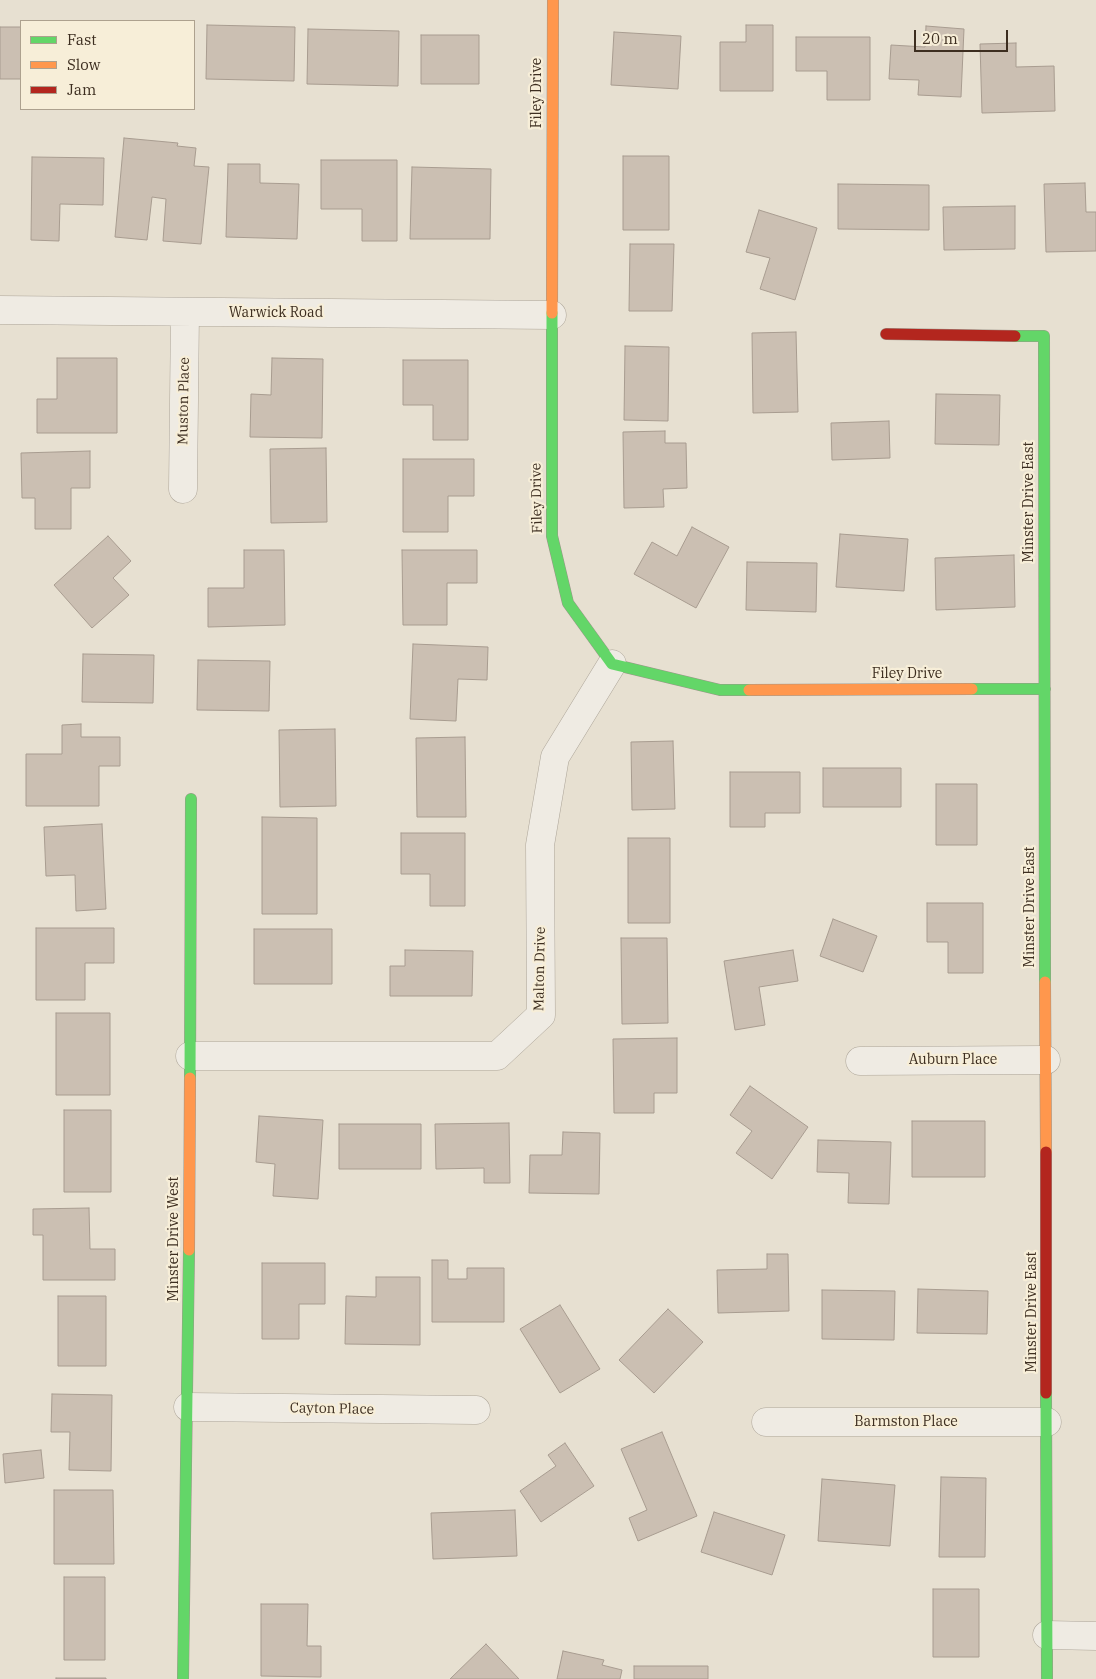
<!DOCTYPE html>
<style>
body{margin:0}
#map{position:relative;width:1096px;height:1679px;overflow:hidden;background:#e7e0d1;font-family:"IBM Plex Serif",serif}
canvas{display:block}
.legend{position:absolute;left:20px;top:20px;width:175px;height:90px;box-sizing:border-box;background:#f7eed8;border:1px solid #ada18e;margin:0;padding:6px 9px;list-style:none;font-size:15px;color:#3d2e20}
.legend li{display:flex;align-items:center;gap:10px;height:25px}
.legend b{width:25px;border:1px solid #ada18e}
.scale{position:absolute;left:914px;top:30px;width:94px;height:22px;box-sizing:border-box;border:2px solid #3d2e20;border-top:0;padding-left:6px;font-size:15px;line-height:18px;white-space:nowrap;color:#3d2e20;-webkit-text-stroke:4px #f7eed8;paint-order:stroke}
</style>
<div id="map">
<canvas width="1096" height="1679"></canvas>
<ul class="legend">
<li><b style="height:6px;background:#63d668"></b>Fast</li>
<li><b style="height:6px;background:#ff974d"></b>Slow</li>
<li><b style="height:6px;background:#b3261e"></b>Jam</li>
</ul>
<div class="scale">20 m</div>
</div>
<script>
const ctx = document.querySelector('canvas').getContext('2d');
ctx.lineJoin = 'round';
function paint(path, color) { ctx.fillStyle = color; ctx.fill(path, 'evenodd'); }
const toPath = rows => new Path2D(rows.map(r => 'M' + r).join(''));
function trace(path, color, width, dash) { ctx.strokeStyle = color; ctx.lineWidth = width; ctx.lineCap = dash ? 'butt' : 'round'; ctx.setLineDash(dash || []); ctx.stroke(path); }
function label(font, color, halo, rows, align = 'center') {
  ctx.font = font + ' "IBM Plex Serif",serif'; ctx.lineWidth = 4.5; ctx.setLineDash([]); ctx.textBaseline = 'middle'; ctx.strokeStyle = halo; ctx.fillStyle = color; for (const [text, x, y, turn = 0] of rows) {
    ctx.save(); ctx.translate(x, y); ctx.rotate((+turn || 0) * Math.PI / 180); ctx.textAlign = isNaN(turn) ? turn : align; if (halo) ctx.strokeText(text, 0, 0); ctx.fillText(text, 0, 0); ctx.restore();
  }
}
const building = toPath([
 [207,25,295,27,294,81,206,79,207,25],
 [746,25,773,25,773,91,720,91,720,42,746,42,746,25],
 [926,26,964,29,961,97,918,95,919,80,889,79,891,45,925,47,926,26],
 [0,27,21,27,21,79,0,79,0,27],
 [308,29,399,31,398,86,307,84,308,29],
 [614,32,681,36,678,89,611,85,614,32],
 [421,35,479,35,479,84,421,84,421,35],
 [796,37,870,37,870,100,827,100,827,71,796,71,796,37],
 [1016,43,1016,67,1054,66,1055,111,982,113,980,44,1016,43],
 [124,138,178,143,177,146,196,148,194,166,209,167,201,244,163,241,166,199,152,197,147,240,115,237,124,138],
 [623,156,669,156,669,230,623,230,623,156],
 [32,157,104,158,103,205,60,204,59,241,31,240,32,157],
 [321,160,397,160,397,241,362,241,362,209,321,209,321,160],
 [228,164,260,164,260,183,299,184,297,239,226,237,228,164],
 [412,167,491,169,490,239,410,239,412,167],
 [1085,183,1086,212,1096,212,1096,251,1046,252,1044,184,1085,183],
 [838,184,929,185,929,230,838,229,838,184],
 [1015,206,1015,249,944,250,943,207,1015,206],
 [759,210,817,228,795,300,760,289,770,258,746,252,759,210],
 [630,244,674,244,672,311,629,311,630,244],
 [796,332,798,412,753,413,752,333,796,332],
 [625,346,669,347,668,421,624,420,625,346],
 [57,358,117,358,117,433,37,433,37,399,57,399,57,358],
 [272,358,323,359,322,438,250,437,251,394,271,395,272,358],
 [403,360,468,360,468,440,433,440,433,405,403,405,403,360],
 [936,394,1000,395,999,445,935,444,936,394],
 [889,421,890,458,832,460,831,423,889,421],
 [665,431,665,443,686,443,687,488,663,489,664,507,624,508,623,432,665,431],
 [326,448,327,522,271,523,270,449,326,448],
 [90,451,90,488,71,488,71,529,35,529,35,498,22,498,21,453,90,451],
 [403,459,474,459,474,496,448,496,448,532,403,532,403,459],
 [692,527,729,547,696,608,634,574,652,542,677,556,692,527],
 [840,534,908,539,904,591,836,587,840,534],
 [108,536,131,561,113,578,129,595,92,628,54,585,108,536],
 [244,550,284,550,285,625,208,627,208,588,244,588,244,550],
 [402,550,477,550,477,583,447,583,447,625,403,625,402,550],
 [1014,555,1015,607,936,610,935,558,1014,555],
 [747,562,817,563,816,612,746,610,747,562],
 [413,644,488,647,487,680,458,679,456,721,410,719,413,644],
 [83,654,154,655,153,703,82,702,83,654],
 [198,660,270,661,269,711,197,710,198,660],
 [81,724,81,737,120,737,120,766,99,766,99,806,26,806,26,754,62,754,62,725,81,724],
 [335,729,336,806,280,807,279,730,335,729],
 [465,737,466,817,417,817,416,738,465,737],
 [673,741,675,809,632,810,631,742,673,741],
 [823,768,901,768,901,807,823,807,823,768],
 [730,772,800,772,800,813,765,813,765,827,730,827,730,772],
 [936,784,977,784,977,845,936,845,936,784],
 [262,817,317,818,317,914,262,914,262,817],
 [102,824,106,909,76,911,75,875,46,876,44,827,102,824],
 [401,833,465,833,465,906,430,906,430,874,401,874,401,833],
 [628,838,670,838,670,923,628,923,628,838],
 [927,903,983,903,983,973,948,973,948,942,927,942,927,903],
 [833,919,877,936,863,972,820,956,833,919],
 [36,928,114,928,114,963,85,963,85,1000,36,1000,36,928],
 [254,929,332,929,332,984,254,984,254,929],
 [621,938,667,938,668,1023,622,1024,621,938],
 [405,950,473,951,472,996,390,996,390,966,405,966,405,950],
 [793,950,798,981,759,987,765,1025,735,1030,724,961,793,950],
 [56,1013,110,1013,110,1095,56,1095,56,1013],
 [677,1038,677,1093,654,1093,654,1113,614,1113,613,1039,677,1038],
 [750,1086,808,1127,772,1179,736,1153,752,1131,730,1115,750,1086],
 [64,1110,111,1110,111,1192,64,1192,64,1110],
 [259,1116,323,1120,318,1199,273,1196,275,1164,256,1162,259,1116],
 [912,1121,985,1121,985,1177,912,1177,912,1121],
 [509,1123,510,1183,484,1183,484,1168,436,1169,435,1124,509,1123],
 [339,1124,421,1124,421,1169,339,1169,339,1124],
 [563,1132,600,1133,599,1194,529,1193,530,1155,562,1155,563,1132],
 [818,1140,891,1142,889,1204,848,1203,849,1173,817,1172,818,1140],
 [89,1208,90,1249,115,1249,115,1280,43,1280,43,1235,33,1235,33,1209,89,1208],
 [767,1254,788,1254,789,1311,718,1313,717,1270,767,1269,767,1254],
 [432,1260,448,1260,448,1279,467,1279,467,1268,504,1268,504,1322,432,1322,432,1260],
 [262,1263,325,1263,325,1304,299,1304,299,1339,262,1339,262,1263],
 [376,1277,420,1277,420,1345,345,1344,346,1296,376,1297,376,1277],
 [918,1289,988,1291,987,1334,917,1333,918,1289],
 [822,1290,895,1291,894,1340,822,1339,822,1290],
 [58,1296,106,1296,106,1366,58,1366,58,1296],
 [560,1305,600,1369,560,1393,520,1329,560,1305],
 [668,1309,703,1342,654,1393,619,1360,668,1309],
 [52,1394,112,1395,111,1471,69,1470,70,1432,51,1432,52,1394],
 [662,1432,697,1516,638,1541,629,1518,647,1510,621,1449,662,1432],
 [565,1443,594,1486,541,1522,520,1491,556,1466,548,1455,565,1443],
 [41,1450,44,1478,5,1483,3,1454,41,1450],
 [941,1477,986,1478,985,1557,939,1557,941,1477],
 [822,1479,895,1485,890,1546,818,1541,822,1479],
 [54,1490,113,1490,114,1564,54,1564,54,1490],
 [515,1510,517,1556,433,1559,431,1513,515,1510],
 [714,1512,785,1535,772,1575,701,1552,714,1512],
 [64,1577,105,1577,105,1660,64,1660,64,1577],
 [933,1589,979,1589,979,1657,933,1657,933,1589],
 [261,1604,308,1604,307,1646,321,1646,321,1677,261,1676,261,1604],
 [486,1644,519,1679,450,1679,486,1644],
 [563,1651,604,1660,602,1665,622,1670,620,1679,557,1679,563,1651],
 [634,1666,708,1666,708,1679,634,1679,634,1666],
 [56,1678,106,1678,106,1679,56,1679,56,1678]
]);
paint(building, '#cbbfb2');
trace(building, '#a89c90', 1);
const street = toPath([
 [0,310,552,315],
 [183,489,185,312],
 [190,1056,497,1056,541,1015,540,845,555,757,612,664],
 [860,1061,1046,1060],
 [188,1407,476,1410],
 [766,1422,1047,1422],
 [1047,1635,1096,1636]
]);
const fast = toPath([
 [552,313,552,536,568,603,612,664,720,690,749,690],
 [1015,336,1044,336,1045,982],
 [972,689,1045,689],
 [190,1078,191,799],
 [1046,1393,1047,1679],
 [183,1679,189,1250]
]);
const slow = toPath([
 [552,313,553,0],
 [749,690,972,689],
 [1045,982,1046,1152],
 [189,1250,190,1078]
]);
const jam = toPath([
 [886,334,1015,336],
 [1046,1152,1046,1393]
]);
trace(street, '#ada599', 29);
trace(fast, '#9c958a', 12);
trace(slow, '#9c958a', 12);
trace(jam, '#9c958a', 12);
trace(street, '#efebe3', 28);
trace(fast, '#63d668', 11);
trace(slow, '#ff974d', 11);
trace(jam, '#b3261e', 11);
label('14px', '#3d2e20', '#f7eed8', [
 ["Filey Drive",537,93,-90],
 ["Warwick Road",276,313],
 ["Muston Place",184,401,-89],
 ["Filey Drive",537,498,-91],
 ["Minster Drive East",1029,502,-90],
 ["Filey Drive",907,674],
 ["Minster Drive East",1030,907,-90],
 ["Malton Drive",540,969,-89],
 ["Auburn Place",953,1060],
 ["Minster Drive West",174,1239,-90],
 ["Minster Drive East",1032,1312,-90],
 ["Cayton Place",332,1409,1],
 ["Barmston Place",906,1422]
]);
</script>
